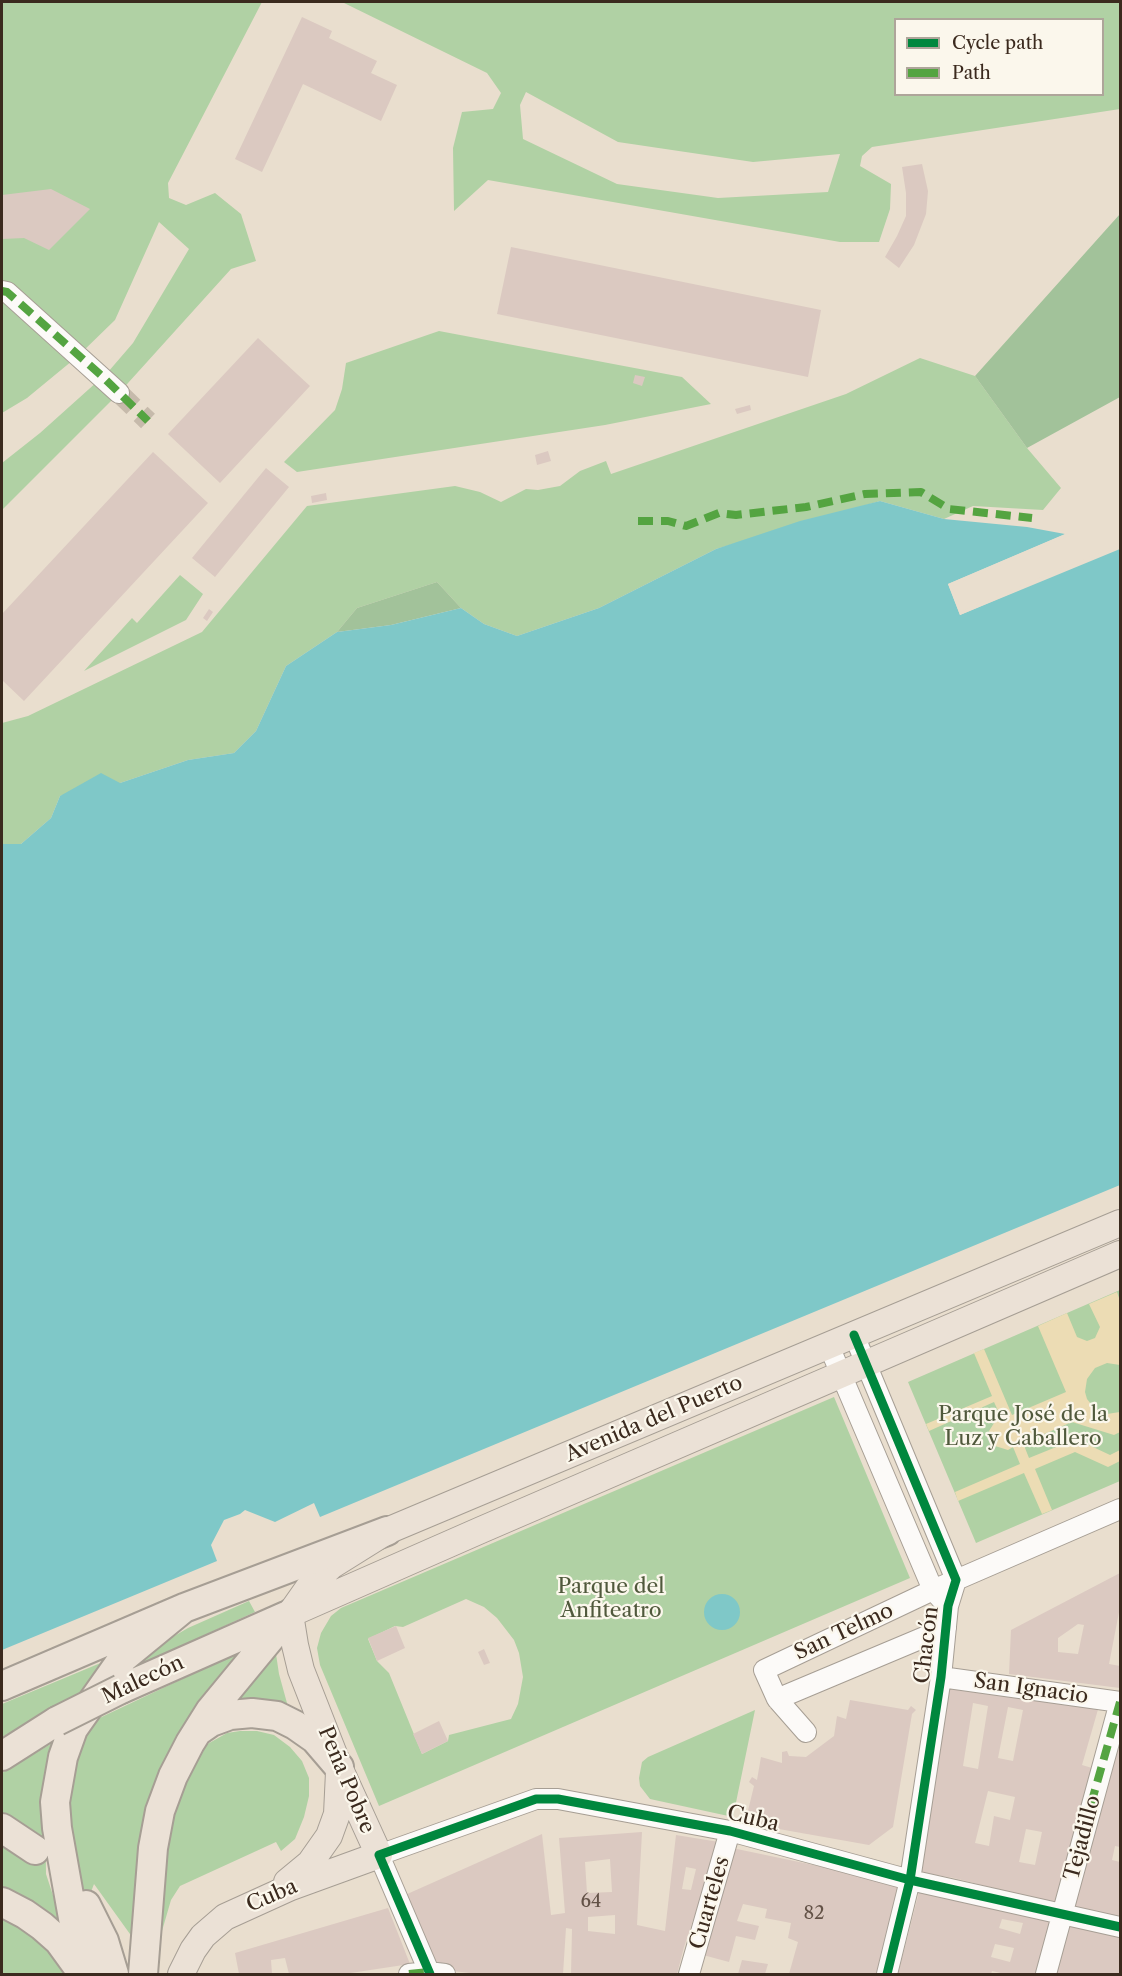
<!DOCTYPE html>
<meta charset="utf-8">
<style>
body{margin:0}
#map{position:relative;width:1122px;height:1976px;overflow:hidden;background:#e9dece;font-family:"Libre Caslon Text",serif}
canvas{display:block}
.frame{position:absolute;inset:0;border:3px solid #3b2a1e;pointer-events:none}
.legend{position:absolute;left:894px;top:18px;width:210px;height:78px;box-sizing:border-box;background:#fbf7ec;border:2px solid #aea59a;margin:0;padding:8px 10px;list-style:none;font-size:18px;color:#3b2a1e}
.legend li{display:flex;align-items:center;gap:12px;height:30px}
.legend b{width:30px;border:2px solid #aea59a}
</style>
<div id="map">
<canvas width="1122" height="1976"></canvas>
<div class="frame"></div>
<ul class="legend">
<li><b style="height:8px;background:#00873e"></b>Cycle path</li>
<li><b style="height:8px;background:#54a441"></b>Path</li>
</ul>
</div>
<script>
const ctx = document.querySelector('canvas').getContext('2d');
ctx.lineJoin = 'round';
function paint(path, color) { ctx.fillStyle = color; ctx.fill(path, 'evenodd'); }
const toPath = rows => new Path2D(rows.map(r => 'M' + r).join(''));
function trace(path, color, width, dash) { ctx.strokeStyle = color; ctx.lineWidth = width; ctx.lineCap = dash ? 'butt' : 'round'; ctx.setLineDash(dash || []); ctx.stroke(path); }
function label(font, color, halo, rows, align = 'center') {
  ctx.font = font + ' "Libre Caslon Text",serif'; ctx.lineWidth = 4.5; ctx.setLineDash([]); ctx.textBaseline = 'middle'; ctx.strokeStyle = halo; ctx.fillStyle = color; for (const [text, x, y, turn = 0] of rows) {
    ctx.save(); ctx.translate(x, y); ctx.rotate((+turn || 0) * Math.PI / 180); ctx.textAlign = isNaN(turn) ? turn : align; if (halo) ctx.strokeText(text, 0, 0); ctx.fillText(text, 0, 0); ctx.restore();
  }
}
paint(toPath([
 [2,2,262,2,168,183,169,198,186,205,215,193,241,214,256,261,231,269,119,393,2,510,2,463,40,433,108,372,133,343,189,249,159,222,115,320,78,356,27,398,2,413],
 [342,2,1120,2,1120,109,872,147,862,156,860,166,891,184,890,209,879,242,840,242,488,180,454,211,453,148,462,112,493,109,501,93,487,73],
 [896,20,1102,20,1102,94,896,94],
 [526,92,618,142,753,162,840,154,828,192,718,198,617,184,523,139,520,105],
 [439,331,682,377,711,404,605,425,297,472,284,462,335,410,342,389,346,363],
 [920,358,975,376,1027,448,1061,488,1043,510,973,506,944,519,880,501,716,549,599,608,517,636,484,624,461,608,437,582,357,608,337,632,286,666,256,731,234,753,188,760,120,783,60,796,51,818,21,844,2,844,2,723,28,716,202,632,307,506,455,486,480,492,501,502,526,489,538,490,560,486,580,471,606,461,611,474,846,394],
 [180,575,203,594,186,620,84,671,132,618,137,623],
 [1120,1290,1120,1481,976,1543,908,1382],
 [834,1397,910,1578,379,1806,320,1665,317,1648,321,1633,331,1616,341,1608],
 [466,1599,484,1607,497,1618,514,1640,519,1653,523,1677,518,1704,511,1719,449,1735,448,1741,422,1754,389,1673,377,1661,368,1639,395,1626,403,1627],
 [249,1601,255,1612,139,1665,164,1642,188,1628],
 [256,1644,187,1725,135,1941,94,1884,86,1905,70,1872,64,1791,91,1722],
 [276,1654,279,1674,290,1714,257,1699,238,1699,251,1676],
 [103,1662,89,1689,2,1737,2,1704],
 [755,1710,733,1817,650,1799,640,1786,639,1778,642,1762,648,1757],
 [240,1731,257,1731,274,1735,290,1747,302,1761,309,1778,309,1796,304,1817,295,1839,281,1851,276,1842,180,1886,171,1900,155,1955,162,1868,175,1797,204,1746,227,1733],
 [59,1739,45,1794,46,1874,64,1929,26,1899,2,1888,2,1841,35,1850,39,1834,20,1822,2,1813,2,1773],
 [2,1915,28,1930,50,1952,64,1974,2,1974]
]), '#b0d1a4');
paint(toPath([
 [1120,214,1120,397,1027,448,975,376],
 [437,582,461,608,391,625,337,632,357,608]
]), '#a2c29a');
paint(toPath([
 [1117,1292,1120,1301,1120,1365,1107,1363,1095,1368,1087,1379,1085,1392,1087,1399,1095,1409,1107,1414,1120,1412,1120,1432,1114,1435,1072,1422,1023,1443,1029,1458,1076,1439,1110,1455,1120,1450,1120,1461,1108,1467,1075,1452,1035,1469,1052,1510,1042,1514,1024,1473,958,1501,955,1492,1020,1464,1013,1447,1008,1450,995,1446,989,1431,996,1420,1001,1417,994,1402,929,1431,926,1424,992,1396,974,1353,984,1349,1012,1415,1066,1392,1038,1326,1067,1313,1077,1337,1087,1341,1095,1338,1100,1327,1089,1304]
]), '#ecdcb4');
paint(toPath([
 [880,501,944,519,1027,527,1065,534,948,584,960,615,1120,547,1120,1185,320,1517,314,1503,275,1522,245,1510,240,1514,224,1520,211,1545,217,1561,2,1650,2,844,21,844,51,818,60,796,101,773,120,783,188,760,234,753,256,731,286,666,337,632,391,625,461,608,484,624,517,636,599,608,716,549,800,521],
 '704 1612a18 18 0 1 1 36 0a18 18 0 1 1-36 0Z'
]), '#7fc8c8');
paint(toPath([
 [1068,533,1066,537,952,586,961,611,1120,544,1120,549,960,615,948,584]
]), '#e9dece');
paint(toPath([
 [302,17,332,31,329,38,377,61,371,73,397,85,381,121,303,84,262,172,235,159],
 [922,164,928,191,926,214,914,245,899,268,885,257,897,236,906,216,906,193,902,167],
 [51,189,90,209,49,250,24,238,2,239,2,195],
 [511,247,821,310,808,377,497,314],
 [258,338,310,386,220,483,168,434],
 [635,375,645,377,642,386,633,383],
 [750,405,751,410,737,414,735,409],
 [548,451,551,461,537,465,535,455],
 [153,452,208,503,24,701,2,680,2,614],
 [266,468,289,487,215,577,192,558],
 [326,493,327,500,312,503,311,496],
 [209,609,213,612,207,621,203,618],
 [1120,1573,1120,1607,1109,1664,1120,1666,1120,1688,1009,1674,1011,1630],
 [1078,1624,1084,1625,1078,1654,1058,1652,1058,1638],
 [396,1626,405,1648,377,1661,368,1638],
 [484,1649,490,1663,484,1665,478,1652],
 [949,1686,1099,1706,1082,1765,1092,1768,1056,1904,954,1878,919,1872,935,1781],
 [973,1703,988,1706,978,1769,963,1766],
 [1008,1707,1023,1710,1013,1761,998,1758],
 [988,1791,1015,1797,1010,1820,994,1816,989,1846,975,1843],
 [1026,1829,1042,1832,1035,1865,1019,1862],
 [850,1700,908,1710,911,1706,916,1710,912,1714,893,1827,869,1845,745,1823,754,1786,749,1782,752,1777,757,1780,761,1757,782,1763,782,1752,787,1751,789,1756,806,1757,834,1736,837,1716,846,1719],
 [439,1721,448,1741,422,1754,413,1734],
 [1120,1742,1120,1847,1115,1846,1112,1860,1120,1862,1120,1921,1073,1910,1104,1790,1107,1790],
 [642,1832,637,1925,665,1931,676,1835,719,1842,684,1947,677,1974,571,1974,572,1929,566,1928,563,1974,478,1974,436,1969,405,1895,542,1834,551,1915,565,1913,559,1838],
 [610,1859,612,1892,587,1893,585,1862],
 [686,1867,696,1869,691,1890,682,1889],
 [615,1915,615,1934,588,1931,588,1917],
 [732,1848,900,1883,877,1974,789,1974,798,1942,788,1938,791,1923,765,1918,767,1909,743,1904,737,1921,759,1926,755,1940,736,1936,729,1962,703,1955],
 [919,1892,987,1906,1051,1921,1036,1974,1005,1974,992,1971,991,1974,898,1974],
 [1002,1919,1023,1923,1020,1934,999,1928],
 [995,1944,1014,1948,1010,1962,991,1957],
 [388,1908,410,1964,344,1974,289,1974,285,1958,271,1960,272,1974,239,1974,235,1953],
 [1068,1925,1120,1937,1120,1974,1055,1974],
 [742,1960,768,1964,765,1974,738,1974]
]), '#dbc9c1');
trace(toPath([
 [119,393,148,421]
]), '#c6baab', 20, [20, 10]);
const minor = toPath([
 [2,291,7,292,119,393],
 [854,1335,956,1580,948,1606,941,1677,910,1880,887,1974],
 [829,1346,933,1590,942,1600],
 [946,1628,777,1699,764,1670,933,1590,1120,1509],
 [941,1677,1120,1702],
 [777,1699,806,1732],
 [409,1974,428,1972,445,1974],
 [430,1974,379,1855,536,1799,558,1799,730,1831,910,1880,1120,1927],
 [689,1974,730,1831],
 [1046,1974,1120,1702]
]);
const major = toPath([
 [290,1614,309,1587,331,1566,387,1531,1120,1223],
 [290,1614,481,1530,1120,1254],
 [287,1882,310,1863,329,1836,337,1814,339,1772],
 [181,1974,193,1950,203,1936,225,1917,291,1887,379,1855,339,1767,301,1670,295,1645,290,1614]
]);
const highway = toPath([
 [2,1686,184,1608,387,1531],
 [121,1689,286,1616],
 [198,1731,211,1722,230,1715,252,1713,277,1716,295,1725,315,1739,339,1767],
 [2,1756,57,1721],
 [2,1828,35,1850],
 [2,1902,25,1914,42,1926,59,1941,80,1970],
 [86,1905,104,1941,114,1974],
 [87,1974,73,1918,57,1828,55,1802,63,1757,73,1729,123,1658,184,1608],
 [143,1974,153,1848,160,1811,173,1776,190,1743,210,1711,290,1614]
]);
trace(minor, '#a69e94', 22);
trace(major, '#a69e94', 28);
trace(highway, '#a69e94', 32);
trace(minor, '#fcfaf8', 20);
trace(major, '#ebe1d6', 26);
trace(highway, '#ebe1d6', 28);
const highwayBridge = toPath([
 [57,1721,121,1689]
]);
trace(highwayBridge, '#a69e94', 32, []);
trace(highwayBridge, '#ebe1d6', 28);
trace(toPath([
 [2,291,7,292,103,377,148,421],
 [638,521,668,521,686,526,719,513,736,515,806,507,865,494,921,492,949,509,1032,518],
 [1091,1804,1120,1702],
 [409,1974,428,1972]
]), '#54a441', 8, [15, 8]);
trace(toPath([
 [854,1335,956,1580,948,1606,941,1677,910,1880,887,1974],
 [430,1974,379,1855,536,1799,558,1799,730,1831,910,1880,1120,1927]
]), '#00873e', 9);
label('18px', '#635247', null, [
 ["64",591,1902],
 ["82",814,1914]
]);
label('21px', '#50593c', '#fbf7ec', [
 ["Parque José de la",1023,1415],
 ["Luz y Caballero",1023,1439],
 ["Parque del",611,1587],
 ["Anfiteatro",611,1611]
]);
label('21px', '#3b2a1e', '#fbf7ec', [
 ["Avenida del Puerto",654,1419,-23],
 ["San Telmo",844,1632,-25],
 ["Chacón",927,1645,-83],
 ["Malecón",143,1680,-25],
 ["San Ignacio",1031,1689,8],
 ["Peña Pobre",346,1780,67],
 ["Cuba",753,1819,14],
 ["Tejadillo",1083,1838,-75],
 ["Cuba",272,1896,-23],
 ["Cuarteles",710,1903,-74]
]);
</script>
